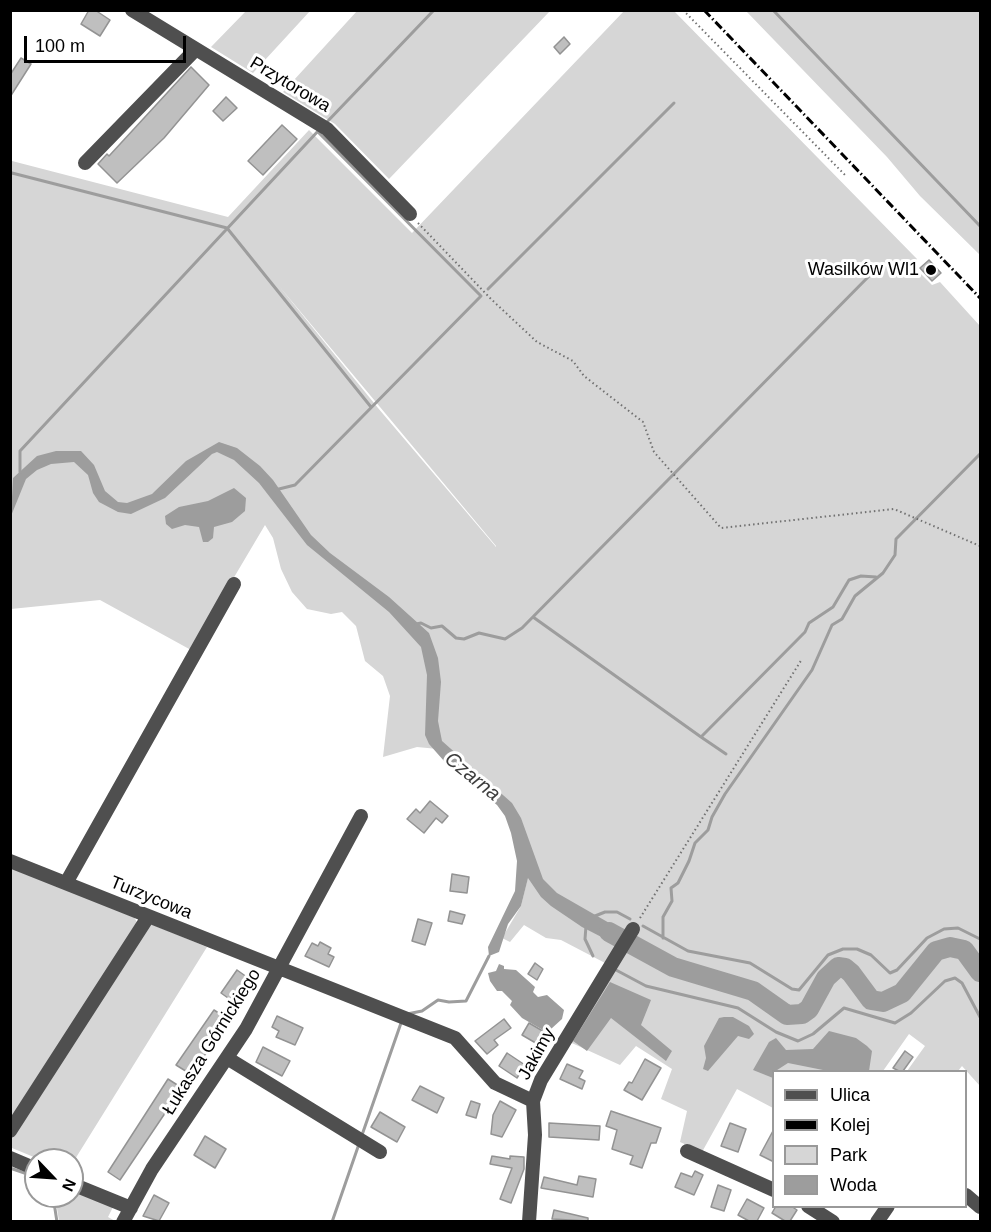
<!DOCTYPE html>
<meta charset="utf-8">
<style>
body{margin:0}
#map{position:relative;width:991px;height:1232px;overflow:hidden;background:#fff;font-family:Arial,sans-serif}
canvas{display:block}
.frame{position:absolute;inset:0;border:12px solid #000;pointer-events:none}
.legend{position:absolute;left:772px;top:1070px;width:195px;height:138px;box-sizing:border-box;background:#fff;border:2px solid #999;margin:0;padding:8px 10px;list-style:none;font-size:18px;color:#000}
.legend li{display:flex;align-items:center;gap:12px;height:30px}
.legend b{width:30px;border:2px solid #999}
.north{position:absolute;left:24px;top:1148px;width:60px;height:60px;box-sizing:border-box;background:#fff;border:2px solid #999;border-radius:50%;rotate:115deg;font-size:16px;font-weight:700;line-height:24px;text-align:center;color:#000}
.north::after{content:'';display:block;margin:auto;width:21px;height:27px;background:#000;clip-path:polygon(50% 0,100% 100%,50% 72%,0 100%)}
.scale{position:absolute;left:24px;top:36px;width:162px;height:27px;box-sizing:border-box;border:3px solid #000;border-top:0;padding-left:8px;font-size:18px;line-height:21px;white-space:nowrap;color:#000;-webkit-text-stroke:4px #fff;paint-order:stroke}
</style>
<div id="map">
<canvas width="991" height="1232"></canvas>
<div class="frame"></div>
<ul class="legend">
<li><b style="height:8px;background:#4f4f4f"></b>Ulica</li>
<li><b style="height:8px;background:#000"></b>Kolej</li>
<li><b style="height:16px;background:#d6d6d6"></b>Park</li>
<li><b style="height:16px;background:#9d9d9d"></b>Woda</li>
</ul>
<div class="north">N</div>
<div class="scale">100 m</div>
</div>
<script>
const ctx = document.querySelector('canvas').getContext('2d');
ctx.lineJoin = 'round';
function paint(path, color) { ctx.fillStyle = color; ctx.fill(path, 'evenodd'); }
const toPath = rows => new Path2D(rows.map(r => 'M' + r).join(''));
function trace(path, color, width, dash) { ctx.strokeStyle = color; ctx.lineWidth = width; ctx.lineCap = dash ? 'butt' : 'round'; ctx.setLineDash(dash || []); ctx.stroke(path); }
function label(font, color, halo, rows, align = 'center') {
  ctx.font = font + ' Arial,sans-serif'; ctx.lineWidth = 6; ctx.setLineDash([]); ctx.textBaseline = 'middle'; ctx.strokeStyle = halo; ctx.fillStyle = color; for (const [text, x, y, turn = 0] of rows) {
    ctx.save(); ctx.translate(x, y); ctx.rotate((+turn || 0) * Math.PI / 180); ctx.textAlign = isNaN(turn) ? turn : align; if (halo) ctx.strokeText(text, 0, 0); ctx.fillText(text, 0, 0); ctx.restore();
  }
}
paint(toPath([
 [246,11,246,10,310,11,253,73,211,47],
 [357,11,357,10,550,11,389,179,335,124,283,92],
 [624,11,674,11,917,259,915,268,932,285,940,282,980,326,980,1086,962,1066,958,1071,907,1071,925,1046,909,1034,883,1071,774,1072,773,1108,737,1089,702,1152,680,1142,687,1111,661,1099,672,1069,636,1046,620,1065,563,1039,607,964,561,940,546,938,524,925,510,942,502,938,521,906,528,877,507,805,438,749,417,747,383,757,390,696,383,676,365,661,356,626,342,612,331,614,307,609,292,592,281,569,273,538,265,525,191,650,100,600,11,609,12,161,228,217,309,130,412,233],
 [279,286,496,546,496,547,378,408],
 [746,11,980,11,980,255,920,196,887,157],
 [11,867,134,917,138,924,11,1123],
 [151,924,207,947,72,1164,72,1160,41,1160,12,1148,11,1139,145,928],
 [72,1188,114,1205,108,1217,115,1221,59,1221,55,1196,72,1196]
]), '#d6d6d6');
paint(toPath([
 [219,442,237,448,260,466,273,480,311,535,330,553,389,597,429,633,438,658,441,682,438,721,442,741,512,803,521,818,543,879,557,893,625,932,617,945,582,927,551,906,541,897,528,878,521,906,508,924,499,952,489,956,488,947,515,891,517,861,511,833,505,816,497,805,444,761,429,744,425,735,427,675,421,647,389,612,307,545,259,483,234,460,217,452,212,454,165,498,131,514,118,512,99,502,93,493,88,475,74,462,51,464,37,470,26,479,11,516,13,478,37,456,56,451,81,451,94,465,105,491,118,502,127,503,152,494,186,461],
 [234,488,246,498,245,511,232,522,214,527,213,538,208,542,203,542,199,527,185,525,172,529,166,524,165,516,179,507,208,501],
 [499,964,504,966,504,969,516,970,535,987,533,992,538,997,547,995,564,1010,562,1019,551,1029,551,1032,548,1033,522,1018,510,1005,512,1001,502,991,497,991,490,981,488,973,496,971],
 [610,982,651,1000,641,1025,672,1051,666,1061,611,1018,587,1051,573,1041],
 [724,1017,733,1017,749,1026,754,1034,749,1039,738,1036,708,1071,703,1069,706,1058,704,1046,719,1018],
 [829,1031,856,1038,867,1046,872,1051,869,1071,828,1071,788,1063,774,1072,773,1078,753,1070,769,1042,776,1038,786,1050,813,1049]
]), '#9d9d9d');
trace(toPath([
 [773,10,980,226],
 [326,123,434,10],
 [318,132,481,296],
 [10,175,12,173,227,228,371,407],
 [488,289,674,103],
 [20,472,20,451,319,130],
 [275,490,295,485,481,296],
 [533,617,701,737,805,632,809,623,833,607,849,580,861,576,876,577],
 [416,624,421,623,431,628,442,626,456,638,464,639,479,633,505,639,522,628,874,271],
 [701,737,726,754],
 [595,916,605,912,617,912,630,919],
 [586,926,585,939,593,956],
 [643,926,688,951,750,963,792,989,799,990,828,955,843,949,857,949,871,955,890,973,897,970,927,938,944,929,958,928,980,939],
 [663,938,663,917,672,901,671,888,678,883,689,861,695,843,708,830,712,817,725,794,812,670,832,625,842,619,855,596,883,573,895,555,896,539,980,454],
 [616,970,646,986,738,1008,776,1032,798,1041,813,1034,844,1008,895,1023,911,1013,945,981,955,978,962,983,980,1017],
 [407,1014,422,1011,438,1000,449,1002,466,1001,489,956],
 [362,1135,401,1023],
 [10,1168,36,1177],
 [53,1196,57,1222],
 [332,1222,359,1144]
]), '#9d9d9d', 3);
trace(toPath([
 [609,932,673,967,753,991,787,1015,802,1014,809,1009,826,978,838,967,845,968,851,973,871,1000,883,1002,902,993,936,951,950,947,964,950,980,972]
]), '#9d9d9d', 20);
const building = toPath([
 [89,10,95,10,110,20,100,36,81,24,89,10],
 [564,37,570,44,560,54,554,47,564,37],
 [21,58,31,64,10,97,10,75,21,58],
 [191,67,209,85,164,138,117,183,98,164,107,154,109,156,191,67],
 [226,97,237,108,223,121,213,111,226,97],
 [282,125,297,139,263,175,248,161,282,125],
 [929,260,941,273,932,281,920,268,929,260],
 [430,801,448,816,442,823,436,818,424,833,407,819,416,809,420,813,430,801],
 [452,874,469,877,467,893,450,891,452,874],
 [450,911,465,915,462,924,448,921,450,911],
 [418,919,432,923,425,945,412,941,418,919],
 [320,942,331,948,328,954,334,957,329,967,305,956,312,943,318,946,320,942],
 [535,963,543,969,537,980,528,974,535,963],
 [237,970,251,980,235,1003,221,993,237,970],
 [214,1010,228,1019,192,1075,176,1065,214,1010],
 [277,1016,303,1028,295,1045,276,1037,279,1031,272,1027,277,1016],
 [504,1019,511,1028,494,1040,498,1045,487,1054,475,1041,504,1019],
 [529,1023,553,1037,546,1049,522,1035,529,1023],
 [263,1047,290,1061,282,1076,256,1062,263,1047],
 [905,1051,913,1057,903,1071,899,1071,893,1068,905,1051],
 [507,1053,525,1065,517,1078,499,1066,507,1053],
 [645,1059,661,1068,642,1100,624,1090,629,1082,632,1083,645,1059],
 [567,1064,583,1071,579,1078,585,1081,582,1089,560,1079,567,1064],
 [168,1079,182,1088,120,1180,108,1172,168,1079],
 [420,1086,444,1098,437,1113,412,1100,420,1086],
 [471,1101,480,1104,476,1118,466,1115,471,1101],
 [500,1101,516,1110,502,1137,491,1134,493,1115,500,1101],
 [611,1111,661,1128,656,1143,651,1143,642,1168,630,1164,633,1156,612,1149,617,1130,606,1126,611,1111],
 [380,1112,405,1127,397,1142,371,1127,380,1112],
 [549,1123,600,1126,599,1140,549,1137,549,1123],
 [730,1123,746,1129,738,1152,721,1146,730,1123],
 [774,1129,774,1162,760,1155,774,1129],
 [205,1136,226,1149,215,1168,194,1155,205,1136],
 [492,1156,510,1159,510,1156,524,1157,524,1169,511,1203,500,1199,512,1168,490,1164,492,1156],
 [695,1171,703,1175,694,1195,675,1187,681,1173,692,1177,695,1171],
 [579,1176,596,1179,593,1197,541,1188,544,1177,577,1185,579,1176],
 [718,1185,731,1190,724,1211,711,1207,718,1185],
 [154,1195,169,1203,159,1221,143,1216,154,1195],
 [747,1199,764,1208,757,1221,749,1221,738,1215,747,1199],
 [776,1206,791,1206,797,1210,790,1221,785,1221,772,1213,776,1206],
 [554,1210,588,1218,588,1221,552,1219,554,1210]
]);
paint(building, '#bfbfbf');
trace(building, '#939393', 1.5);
trace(toPath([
 [683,10,845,175],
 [418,223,492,300,537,342,573,361,584,376,643,422,654,452,721,528,894,509,980,546],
 [640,918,802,659]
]), '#717171', 2, [1.5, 3]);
trace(toPath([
 [132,10,327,129,410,214],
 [85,163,196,49],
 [10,861,455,1038,495,1083,533,1101],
 [66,883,234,584],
 [227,1058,380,1152],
 [10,1131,148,917],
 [687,1151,774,1190],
 [10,1158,36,1169],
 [72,1184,131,1208],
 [966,1195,980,1207],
 [808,1206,833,1222],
 [123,1222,152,1169,246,1029,361,816],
 [529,1222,535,1135,533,1101,541,1080,633,929],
 [877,1222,888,1206]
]), '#4f4f4f', 14);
trace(toPath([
 [704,10,980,298]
]), '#000', 3, [9, 3, 1.5, 3]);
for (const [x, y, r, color] of [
 [931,270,6,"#000"]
]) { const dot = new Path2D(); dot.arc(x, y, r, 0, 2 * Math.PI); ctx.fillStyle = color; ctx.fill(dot); trace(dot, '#fff', 2); }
label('18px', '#000', '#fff', [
 ["Przytorowa",290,85,31],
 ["Turzycowa",151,898,22],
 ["Łukasza Górnickiego",212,1042,-58],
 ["Jakimy",537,1054,-61]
]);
label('18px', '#000', '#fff', [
 ["Wasilków Wl1",919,270]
], 'right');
label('italic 20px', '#3e3e3e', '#fff', [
 ["Czarna",472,777,39]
]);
</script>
